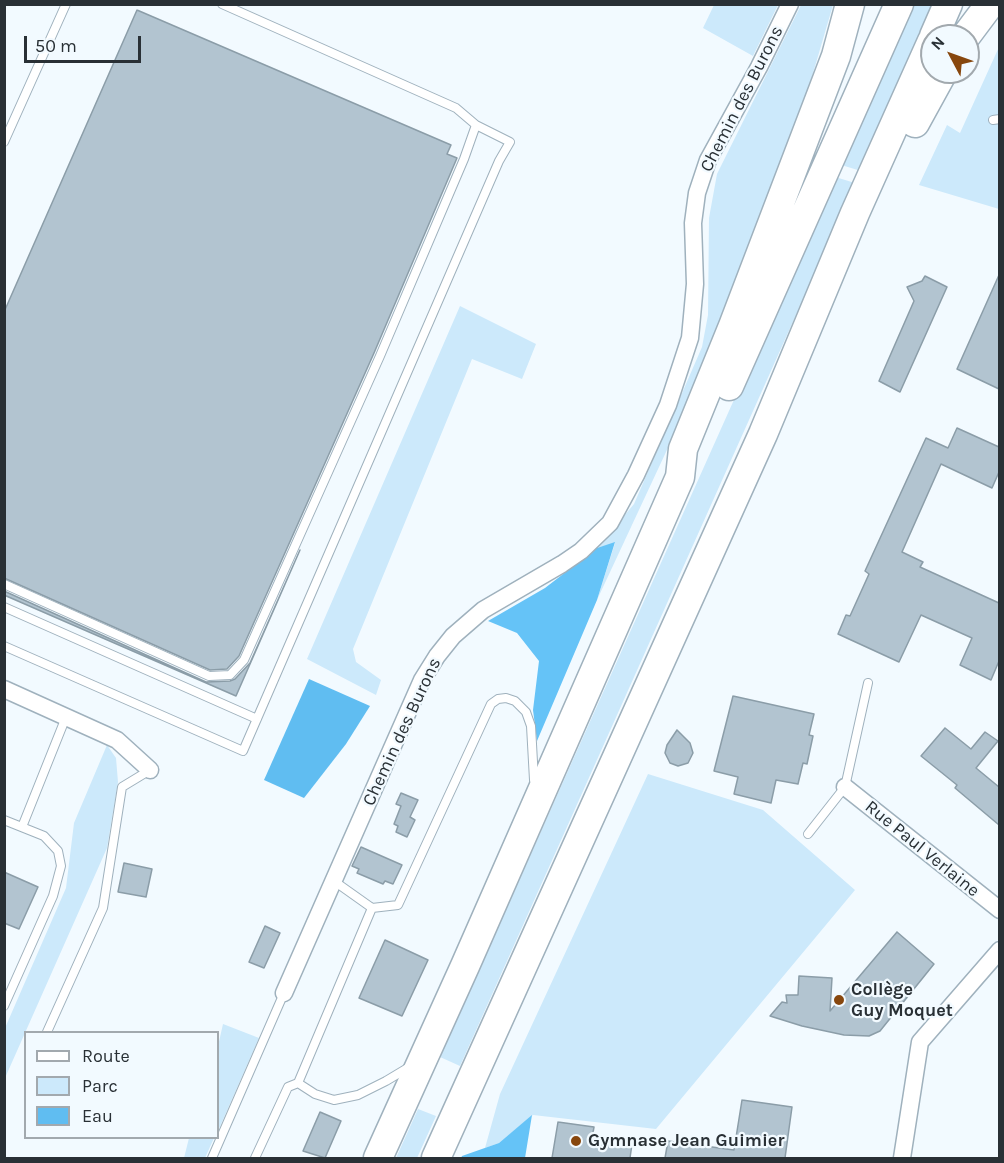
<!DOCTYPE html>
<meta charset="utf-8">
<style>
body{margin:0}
#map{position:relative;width:1004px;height:1163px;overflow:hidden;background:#f2faff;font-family:Karla,sans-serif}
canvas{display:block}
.frame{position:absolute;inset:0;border:6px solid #293035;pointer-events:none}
.legend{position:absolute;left:24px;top:1031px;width:195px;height:108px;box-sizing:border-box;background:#f2faff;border:2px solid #a2a9ae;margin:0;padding:8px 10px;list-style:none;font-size:18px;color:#293035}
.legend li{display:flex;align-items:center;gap:12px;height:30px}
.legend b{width:30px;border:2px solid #a2a9ae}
.north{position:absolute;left:920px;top:24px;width:60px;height:60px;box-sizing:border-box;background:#f2faff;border:2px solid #a2a9ae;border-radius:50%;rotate:311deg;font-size:16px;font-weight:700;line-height:24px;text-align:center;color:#293035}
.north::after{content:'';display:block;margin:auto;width:21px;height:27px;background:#87470e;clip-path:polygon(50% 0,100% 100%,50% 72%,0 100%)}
.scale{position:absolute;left:24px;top:36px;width:117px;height:27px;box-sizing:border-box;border:3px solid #293035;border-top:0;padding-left:8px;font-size:18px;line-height:21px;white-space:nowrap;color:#293035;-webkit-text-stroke:4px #f2faff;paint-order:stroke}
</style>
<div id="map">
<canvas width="1004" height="1163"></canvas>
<div class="frame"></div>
<ul class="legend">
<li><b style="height:8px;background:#fff"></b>Route</li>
<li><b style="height:16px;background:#cce9fb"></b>Parc</li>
<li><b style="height:16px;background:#60bdf1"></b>Eau</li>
</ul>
<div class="north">N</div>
<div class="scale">50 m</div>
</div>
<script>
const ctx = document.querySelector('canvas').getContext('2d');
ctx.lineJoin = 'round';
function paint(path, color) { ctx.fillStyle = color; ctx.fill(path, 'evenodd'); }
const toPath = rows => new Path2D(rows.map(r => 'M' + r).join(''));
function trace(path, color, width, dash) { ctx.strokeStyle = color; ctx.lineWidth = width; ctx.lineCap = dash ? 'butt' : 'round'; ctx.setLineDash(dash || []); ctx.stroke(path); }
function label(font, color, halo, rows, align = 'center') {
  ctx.font = font + ' Karla,sans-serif'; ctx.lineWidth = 4.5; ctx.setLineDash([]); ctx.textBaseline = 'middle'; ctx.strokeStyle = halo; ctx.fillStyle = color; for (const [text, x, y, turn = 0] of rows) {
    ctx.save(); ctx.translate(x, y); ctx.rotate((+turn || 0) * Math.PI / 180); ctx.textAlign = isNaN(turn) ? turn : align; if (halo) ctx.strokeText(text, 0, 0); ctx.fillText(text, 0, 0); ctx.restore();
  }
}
paint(toPath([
 [714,5,714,4,778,5,753,56,703,28],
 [801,5,833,5,806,97,714,349,597,600,615,543,597,548,634,504,702,347,708,315,709,218,717,174],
 [912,5,935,5,861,171,838,164],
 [999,47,999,209,919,185,947,125,960,133],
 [832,176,855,183,460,1066,440,1057,771,317],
 [460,306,536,344,522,379,472,359,353,649,356,662,381,680,376,695,307,659],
 [107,745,116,758,118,782,107,848,5,1078,5,1028,66,888,74,823],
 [648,774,763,810,855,890,656,1129,533,1115,499,1143,485,1148,500,1094],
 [223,1024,259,1038,218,1131,218,1046],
 [418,1109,436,1116,417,1158,396,1158],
 [189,1138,214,1138,205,1158,184,1158]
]), '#cce9fb');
paint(toPath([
 [615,542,597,600,537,741,533,710,539,661,517,633,488,621,545,588,597,548],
 [532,1115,525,1158,461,1158,462,1156,499,1143]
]), '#65c3f7');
paint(toPath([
 [309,679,370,706,346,744,304,798,264,780]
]), '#60bdf1');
const building = toPath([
 [137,10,451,145,447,154,457,158,374,353,239,656,227,669,210,670,4,578,4,312,137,10],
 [999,275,999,389,957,369,999,275],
 [925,276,947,287,900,392,879,381,914,301,907,287,922,281,925,276],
 [957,428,999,447,999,472,992,488,941,464,902,552,923,562,920,567,999,603,999,661,991,680,960,665,972,638,921,615,899,662,838,634,846,615,850,616,869,574,865,571,926,438,948,448,957,428],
 [300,550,236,696,4,595,4,591,206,682,230,681,235,679,250,663,300,550],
 [733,696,814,714,809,735,813,736,807,764,803,763,798,784,776,780,771,803,734,794,738,777,714,771,733,696],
 [945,728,971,749,985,732,998,741,976,768,999,787,999,825,955,788,957,785,921,756,945,728],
 [677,730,690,743,693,753,688,763,678,766,670,763,665,753,667,745,677,730],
 [401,793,418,800,410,817,415,820,407,837,396,832,398,826,394,824,401,806,396,804,401,793],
 [361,847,402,865,393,884,385,881,383,884,357,873,359,869,352,866,361,847],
 [124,863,152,869,146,897,118,892,124,863],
 [4,872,38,887,19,929,4,923,4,872],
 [265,926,280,933,264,968,249,962,265,926],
 [897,932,934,964,880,1031,869,1036,844,1035,802,1026,770,1016,782,1002,787,1003,786,995,798,995,799,976,832,978,830,1011,897,932],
 [385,940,428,960,402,1016,359,998,385,940],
 [742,1100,792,1107,785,1158,665,1158,668,1141,734,1150,742,1100],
 [320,1112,341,1121,325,1158,303,1151,320,1112],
 [558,1122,594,1127,592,1138,632,1144,630,1158,552,1158,558,1122]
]);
paint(building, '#b2c4d0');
trace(building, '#8b9da8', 1.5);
const service = toPath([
 [993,120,1000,119],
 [4,142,66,4],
 [4,584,209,676,230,675,244,660,380,356,464,159,476,125],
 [4,607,257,719],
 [4,646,243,751,499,161,510,142,476,125,456,108,222,4],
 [4,820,44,836,58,851,61,866,53,896,4,1006],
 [22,827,66,717],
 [808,834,845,787,868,683],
 [372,908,398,905,491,704,498,699,506,698,515,701,526,712,531,726,534,780,537,784],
 [47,1032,103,908,122,787,150,770],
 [298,1083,315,1094,334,1100,358,1095,386,1081,411,1066],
 [212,1158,284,993],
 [255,1158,288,1087,298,1083,372,908,334,881]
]);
const minor = toPath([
 [4,689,117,740,150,770],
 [845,787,1000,910],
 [284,993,422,680,437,656,453,636,483,610,562,564,581,551,610,523,636,475,668,405,690,338,695,284,693,223,697,193,708,160,759,67,790,4],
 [902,1158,920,1042,1000,950]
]);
const motorway = toPath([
 [934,36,948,4],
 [966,36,990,4],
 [915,123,943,72],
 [729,386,899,4],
 [378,1158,465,966,680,477,683,449,733,326,836,56,850,4],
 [436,1158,763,434,855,213,932,41]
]);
trace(service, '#9fb1bd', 10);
trace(minor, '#9fb1bd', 19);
trace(motorway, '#9fb1bd', 31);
trace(service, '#fff', 8);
trace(minor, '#fff', 16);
trace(motorway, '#fff', 28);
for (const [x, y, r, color] of [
 [839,1000,6,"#87470e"],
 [576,1141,6,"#87470e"]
]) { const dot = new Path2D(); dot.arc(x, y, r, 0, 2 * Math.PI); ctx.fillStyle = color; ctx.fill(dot); trace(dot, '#f2faff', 2); }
label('18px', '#293035', '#f2faff', [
 ["Chemin des Burons",742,99,-63],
 ["Chemin des Burons",402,732,-65],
 ["Rue Paul Verlaine",922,849,39]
]);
label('bold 18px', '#293035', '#f2faff', [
 ["Collège",851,990],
 ["Guy Moquet",851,1011],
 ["Gymnase Jean Guimier",588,1141]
], 'left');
</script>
